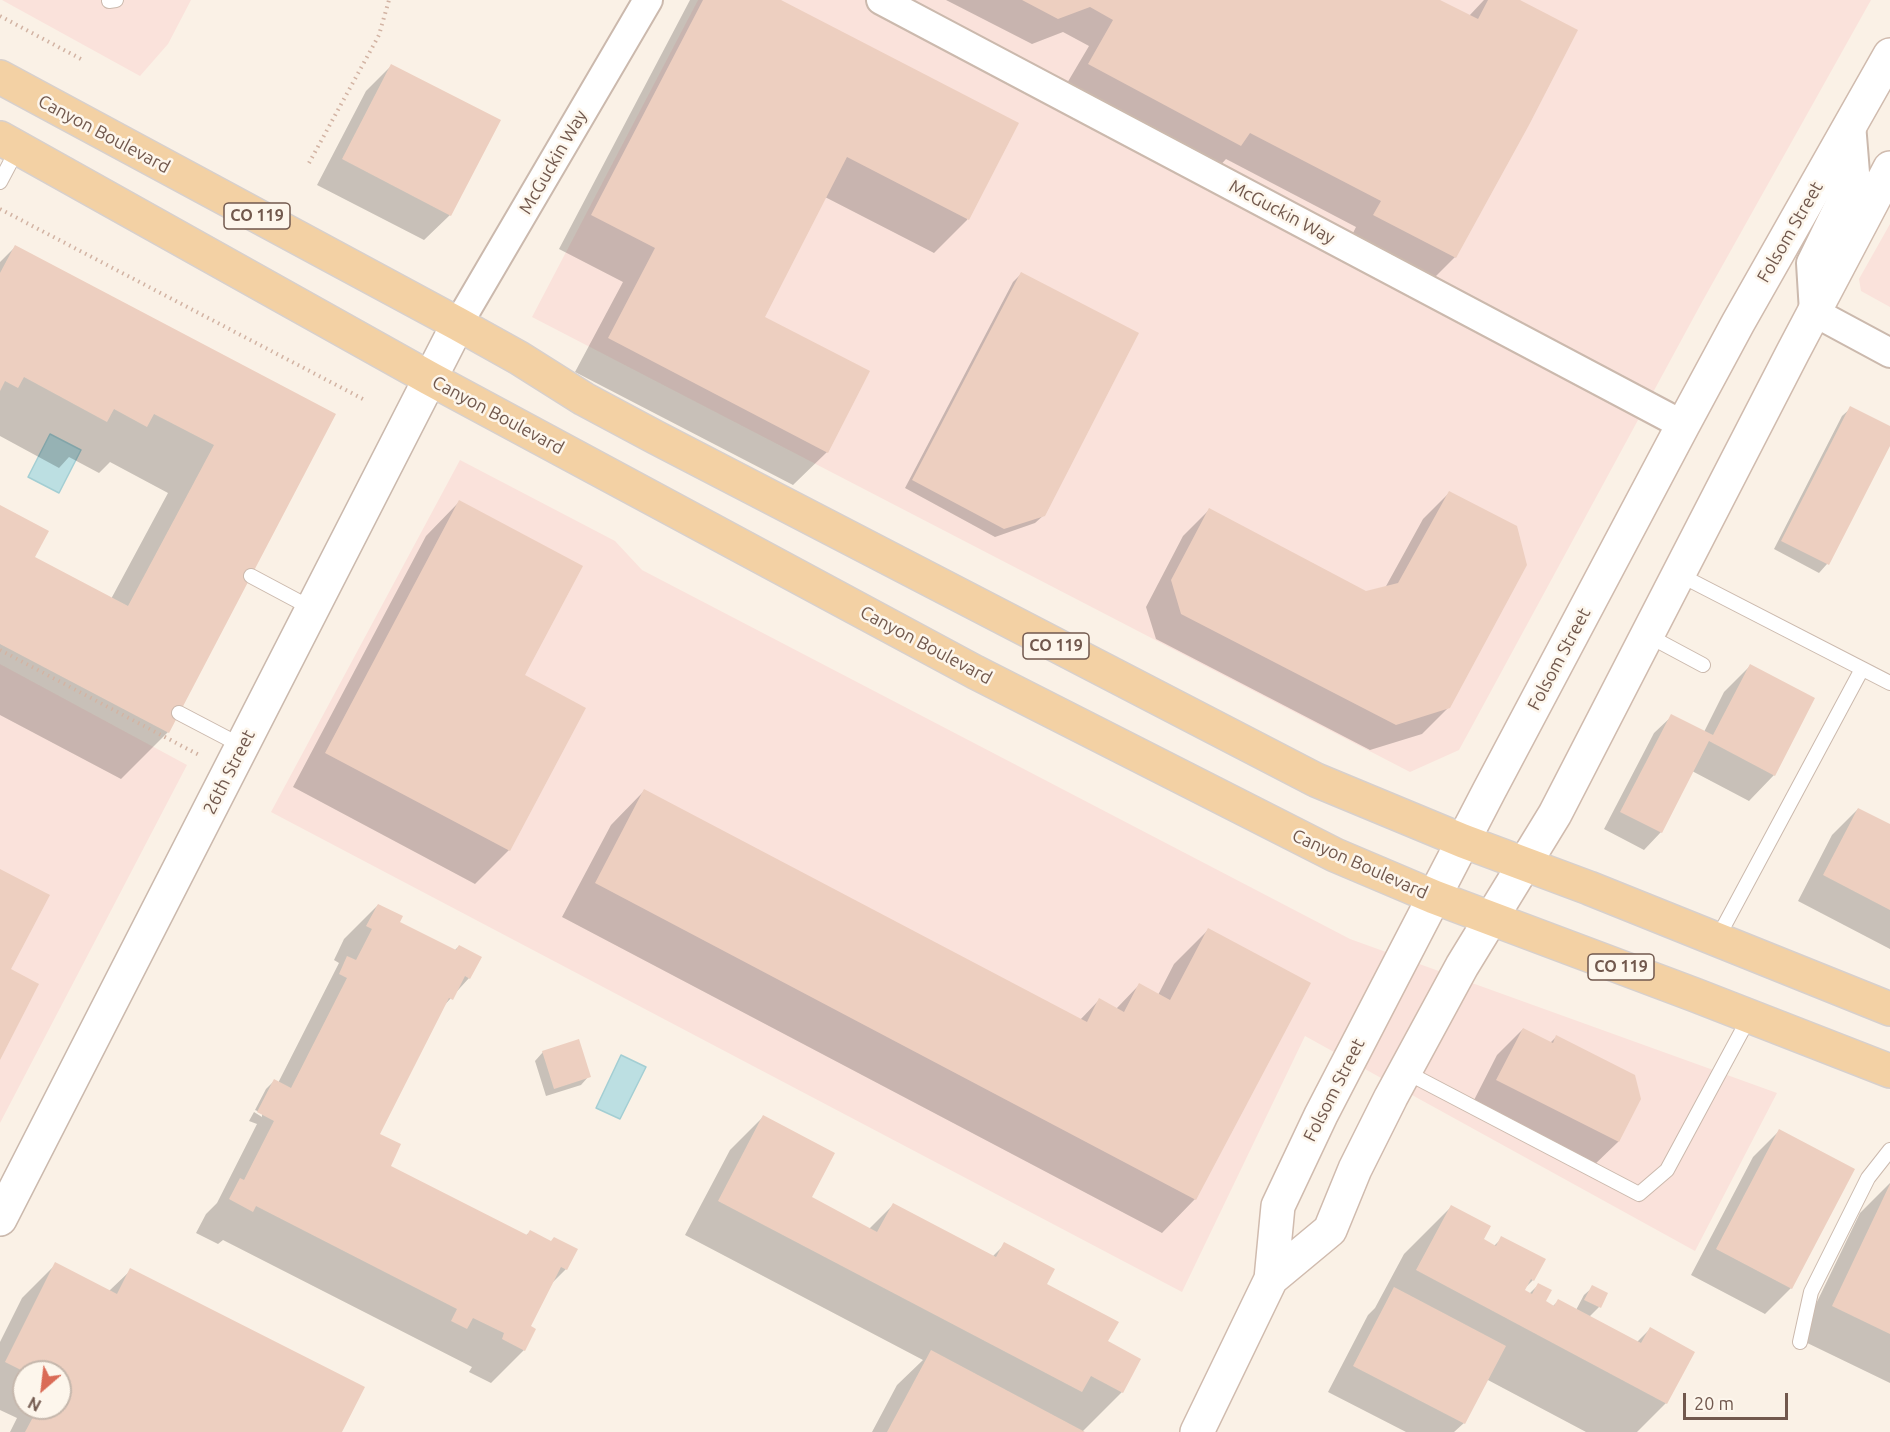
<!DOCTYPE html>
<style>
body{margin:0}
#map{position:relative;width:1890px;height:1432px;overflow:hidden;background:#faf1e6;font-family:Ubuntu,sans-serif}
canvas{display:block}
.north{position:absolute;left:12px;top:1360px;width:60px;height:60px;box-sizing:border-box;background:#fdf6ec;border:2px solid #c5b7ac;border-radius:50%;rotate:208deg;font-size:16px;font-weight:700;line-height:24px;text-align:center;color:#71584d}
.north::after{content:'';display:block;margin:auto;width:21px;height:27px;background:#da6b56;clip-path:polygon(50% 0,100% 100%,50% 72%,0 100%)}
.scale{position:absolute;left:1683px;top:1393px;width:105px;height:27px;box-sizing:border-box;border:3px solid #71584d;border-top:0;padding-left:8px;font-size:18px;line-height:21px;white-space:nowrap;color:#71584d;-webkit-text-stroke:4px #fdf6ec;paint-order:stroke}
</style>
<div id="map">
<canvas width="1890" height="1432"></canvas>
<div class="north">N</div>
<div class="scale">20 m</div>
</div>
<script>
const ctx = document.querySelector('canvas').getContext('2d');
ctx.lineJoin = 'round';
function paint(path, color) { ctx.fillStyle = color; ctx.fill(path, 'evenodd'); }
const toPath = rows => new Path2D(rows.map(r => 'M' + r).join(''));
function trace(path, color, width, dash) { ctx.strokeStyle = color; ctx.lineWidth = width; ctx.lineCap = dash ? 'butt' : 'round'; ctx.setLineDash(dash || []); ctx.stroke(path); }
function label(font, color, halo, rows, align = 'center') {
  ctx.font = font + ' Ubuntu,sans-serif'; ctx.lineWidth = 5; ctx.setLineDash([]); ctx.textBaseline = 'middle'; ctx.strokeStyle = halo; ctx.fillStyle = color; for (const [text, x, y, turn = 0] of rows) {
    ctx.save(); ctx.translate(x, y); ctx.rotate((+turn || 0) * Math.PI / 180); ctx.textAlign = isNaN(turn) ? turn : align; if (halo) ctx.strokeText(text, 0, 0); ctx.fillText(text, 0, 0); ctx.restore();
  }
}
paint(toPath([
 [2,0,191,0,168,44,140,76],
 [698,0,1871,0,1702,302,1459,750,1410,772,532,317],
 [1890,224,1890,307,1861,291,1859,279],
 [460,460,615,541,642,570,1350,939,1777,1093,1695,1251,1305,1036,1182,1292,271,812],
 [0,664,187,765,0,1123]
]), '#fae2db');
const water = toPath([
 [50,434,81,450,59,493,28,477,50,434],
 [621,1055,646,1067,620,1119,596,1108,621,1055]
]);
paint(water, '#bcdfe2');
trace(water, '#a3ced3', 1.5);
paint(toPath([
 [690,0,777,0,1017,124,967,220,934,253,825,197,763,317,827,452,793,485,575,372,623,282,559,249],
 [946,0,1438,0,1469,16,1484,0,1517,0,1576,31,1455,257,1429,283,1349,241,1356,227,1226,159,1215,171,1063,90,1089,46,1063,32,1032,44],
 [392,65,450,215,424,240,317,185,366,91],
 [15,247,334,414,168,732,121,779,0,715,0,507,33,558,111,599,168,493,110,462,99,473,69,457,59,468,0,436,0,262],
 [1021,274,1044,515,1035,523,995,537,905,488,1013,282],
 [1851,408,1890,428,1890,443,1827,564,1819,573,1774,549,1842,416],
 [1449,493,1448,708,1422,734,1370,750,1156,639,1146,607,1183,536,1209,510,1366,593,1385,588,1423,519],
 [459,502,523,676,509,850,475,884,293,787,426,536],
 [1750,666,1774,775,1749,801,1692,771,1661,832,1644,850,1604,829,1654,733,1672,716,1704,732,1724,692],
 [644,791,1080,1020,1099,1000,1116,1009,1139,985,1158,995,1174,964,1208,930,1195,1199,1162,1233,562,917,611,825],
 [1858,809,1890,826,1890,949,1798,901,1832,835],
 [378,905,398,923,454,951,459,946,469,978,441,1009,378,1133,389,1166,525,1236,530,1232,566,1269,551,1284,529,1327,524,1350,491,1383,469,1372,472,1367,423,1342,223,1240,218,1244,196,1233,206,1214,217,1203,257,1124,249,1121,254,1112,262,1117,262,1113,255,1110,266,1089,274,1081,278,1083,339,963,334,960,344,939],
 [1523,1029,1550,1043,1556,1037,1639,1099,1618,1142,1592,1167,1471,1106,1497,1055],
 [543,1052,589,1076,581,1085,546,1096,535,1061],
 [763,1117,810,1198,869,1229,893,1205,992,1257,1005,1244,1045,1285,1107,1342,1122,1392,1082,1432,872,1432,897,1385,923,1360,685,1235,730,1150],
 [1779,1131,1791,1288,1765,1314,1691,1275,1753,1157],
 [1890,1183,1890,1383,1799,1339,1860,1213],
 [1451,1207,1482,1240,1494,1246,1502,1238,1533,1280,1523,1290,1529,1294,1538,1285,1544,1302,1553,1306,1558,1301,1576,1310,1584,1295,1593,1287,1606,1294,1599,1307,1589,1317,1637,1342,1650,1329,1666,1403,1637,1432,1586,1432,1486,1379,1464,1423,1454,1432,1406,1432,1328,1392,1368,1315,1375,1308,1404,1254],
 [56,1264,109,1291,131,1270,340,1432,10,1432,17,1418,0,1410,0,1342,22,1298],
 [24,1372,60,1372,60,1408,24,1408]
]), '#0003');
paint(toPath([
 [703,0,781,0,1019,123,969,220,847,157,765,317,870,371,828,453,608,338,655,248,591,215],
 [1022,0,1440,0,1478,19,1488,0,1520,0,1578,30,1529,125,1456,258,1373,215,1381,201,1250,133,1241,146,1088,64,1113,20,1090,7,1058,19],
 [391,64,501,120,451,216,342,159],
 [15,245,336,414,169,733,0,644,0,505,49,531,35,557,128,606,214,445,154,414,147,427,114,409,107,422,24,377,18,388,5,381,0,391,0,273],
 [1021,272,1139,333,1045,516,1004,529,912,480],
 [1850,406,1890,426,1890,446,1829,565,1781,541],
 [1449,491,1517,526,1527,565,1450,708,1396,725,1181,614,1171,580,1209,508,1366,591,1398,583],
 [459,500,583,566,525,675,586,708,510,851,325,753],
 [1750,664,1815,698,1775,776,1709,741,1662,833,1620,812,1671,714,1713,735],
 [644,789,1087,1022,1099,998,1124,1012,1139,983,1170,1000,1208,928,1311,983,1196,1200,595,883],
 [1858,808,1890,824,1890,910,1823,875],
 [0,869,50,895,11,969,39,984,0,1060],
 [378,904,403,916,400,922,456,950,459,945,482,957,470,979,465,976,453,1000,449,998,380,1134,401,1144,391,1166,527,1235,530,1230,551,1241,554,1237,578,1249,567,1270,561,1267,531,1326,536,1329,525,1351,502,1339,504,1333,473,1318,467,1329,451,1321,457,1309,256,1206,253,1212,229,1199,240,1178,244,1180,274,1121,257,1112,274,1079,291,1088,347,978,339,974,347,956,356,960,372,929,366,926],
 [1523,1028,1553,1043,1556,1035,1635,1075,1641,1099,1619,1142,1496,1080],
 [579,1039,591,1077,554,1089,542,1051],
 [763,1115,835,1153,812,1197,877,1232,893,1203,996,1257,1004,1242,1055,1269,1047,1284,1119,1322,1108,1341,1141,1359,1123,1393,1091,1376,1082,1392,718,1201],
 [1779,1129,1855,1169,1792,1289,1716,1249],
 [1890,1184,1890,1334,1832,1306],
 [1451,1205,1491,1226,1484,1239,1496,1246,1501,1236,1546,1259,1534,1281,1531,1279,1525,1290,1532,1294,1538,1283,1552,1290,1546,1301,1554,1306,1558,1299,1641,1343,1650,1327,1695,1352,1667,1404,1416,1270],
 [55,1262,117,1294,130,1268,365,1387,342,1432,25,1432,38,1408,60,1408,60,1372,25,1372,5,1362],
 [1592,1285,1608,1293,1601,1308,1584,1300],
 [1394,1287,1506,1346,1465,1424,1353,1366],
 [931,1350,1085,1432,887,1432]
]), '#edcfc0');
const service = toPath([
 [109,1,116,0],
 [0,182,18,148],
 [1680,575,1890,683],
 [251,576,311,608],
 [1647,635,1703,665],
 [179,713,242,746],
 [1717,939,1862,669],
 [1404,1071,1639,1194,1667,1170,1750,1016],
 [1800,1342,1811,1292,1868,1178,1890,1150]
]);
const minor = toPath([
 [881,0,1683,425],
 [1851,124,1855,173,1811,263,1814,312,1890,353],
 [458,324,648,0]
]);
const tertiary = toPath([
 [0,1219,458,324]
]);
const secondary = toPath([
 [1271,1279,1330,1230,1355,1169,1391,1097,1462,966,1555,814,1793,352,1890,168],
 [1197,1432,1271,1279,1278,1206,1321,1115,1489,791,1683,425,1738,323,1890,55]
]);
const primary = toPath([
 [0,77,458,324,519,358,584,399,655,437,1316,780,1463,841,1589,888,1890,1009],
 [0,138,429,378,975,672,1335,855,1434,897,1695,995,1890,1071]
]);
trace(service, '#cbb9ad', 16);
trace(minor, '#cbb9ad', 32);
trace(tertiary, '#cbb9ad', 36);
trace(secondary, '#d0bbae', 36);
trace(primary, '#d7d0cd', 36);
trace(toPath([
 [0,16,81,59],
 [309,163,379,35,389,0],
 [0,209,363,399],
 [0,650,199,755]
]), '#d2b3a3', 4, [1.5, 4.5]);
trace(service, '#fff', 14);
trace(minor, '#fff', 28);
trace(tertiary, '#fff', 33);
trace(secondary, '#fff', 33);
trace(primary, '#f3d1a4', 33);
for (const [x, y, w] of [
 [257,216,66],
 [1056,646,66],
 [1621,967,66]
]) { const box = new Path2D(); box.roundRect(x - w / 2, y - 13, w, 26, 4.5); ctx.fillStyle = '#fdf6ec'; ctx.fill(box); trace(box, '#71584d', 1.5); }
label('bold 16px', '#71584d', null, [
 ["CO 119",257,216],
 ["CO 119",1056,646],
 ["CO 119",1621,967]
]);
label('18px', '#71584d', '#fdf6ec', [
 ["Canyon Boulevard",104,134,28],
 ["McGuckin Way",553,162,-60],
 ["McGuckin Way",1282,212,28],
 ["Folsom Street",1790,232,-60],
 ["Canyon Boulevard",498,415,28],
 ["Canyon Boulevard",926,645,28],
 ["Folsom Street",1559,659,-62],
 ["26th Street",229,772,-63],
 ["Canyon Boulevard",1360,864,24],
 ["Folsom Street",1334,1090,-63]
]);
</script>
